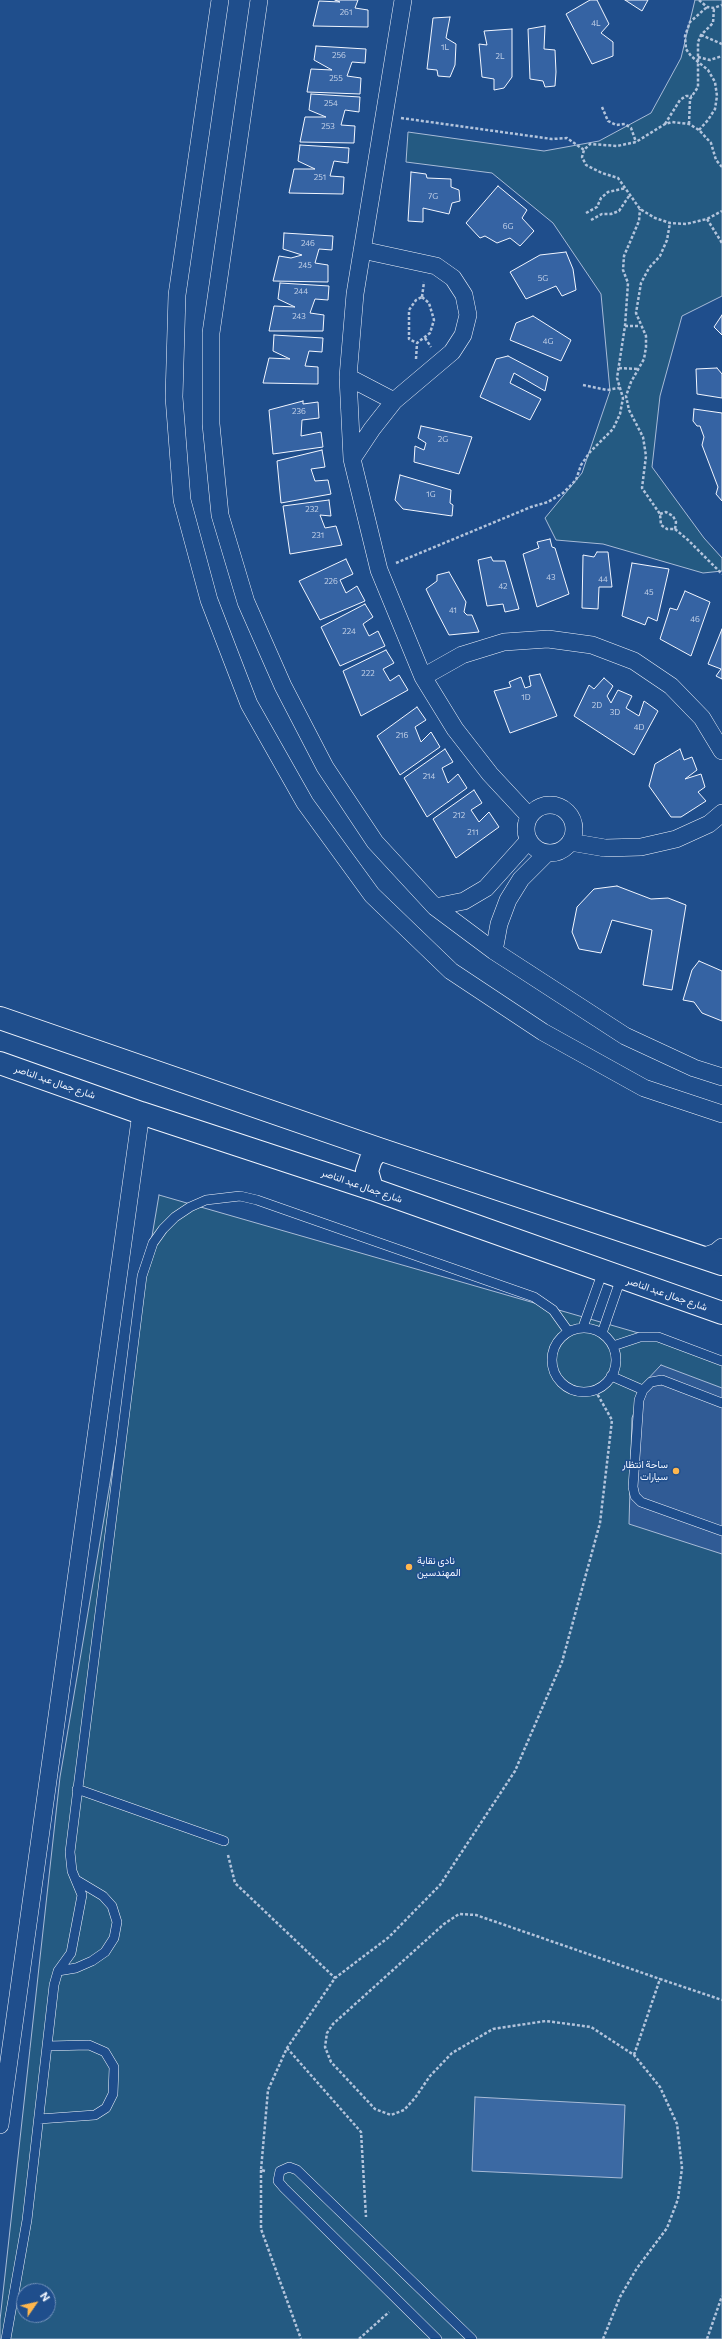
<!DOCTYPE html>
<meta charset="utf-8">
<style>
body{margin:0}
#map{position:relative;width:722px;height:2339px;overflow:hidden;background:#1f4e8c;font-family:Commissioner,sans-serif}
canvas{display:block}
.north{position:absolute;left:16px;top:2283px;width:40px;height:40px;box-sizing:border-box;background:#1f4e8c;border:1px solid #7391ba;border-radius:50%;rotate:56deg;font-size:11px;font-weight:700;line-height:16px;text-align:center;color:#f2f6ff}
.north::after{content:'';display:block;margin:auto;width:14px;height:18px;background:#ffb74d;clip-path:polygon(50% 0,100% 100%,50% 72%,0 100%)}
</style>
<div id="map">
<canvas width="722" height="2339"></canvas>
<div class="north">N</div>
</div>
<script>
const ctx = document.querySelector('canvas').getContext('2d');
ctx.lineJoin = 'round';
function paint(path, color) { ctx.fillStyle = color; ctx.fill(path, 'evenodd'); }
const toPath = rows => new Path2D(rows.map(r => 'M' + r).join(''));
function trace(path, color, width, dash) { ctx.strokeStyle = color; ctx.lineWidth = width; ctx.lineCap = dash ? 'butt' : 'round'; ctx.setLineDash(dash || []); ctx.stroke(path); }
function label(font, color, halo, rows, align = 'center') {
  ctx.font = font + ' Commissioner,Vazirmatn,sans-serif'; ctx.lineWidth = 3; ctx.setLineDash([]); ctx.textBaseline = 'middle'; ctx.strokeStyle = halo; ctx.fillStyle = color; for (const [text, x, y, turn = 0] of rows) {
    ctx.save(); ctx.translate(x, y); ctx.rotate((+turn || 0) * Math.PI / 180); ctx.textAlign = isNaN(turn) ? turn : align; if (halo) ctx.strokeText(text, 0, 0); ctx.fillText(text, 0, 0); ctx.restore();
  }
}
const green = toPath([
 [695,0,722,0,722,296,682,316,660,396,652,467,704,538,722,558,722,571,703,573,603,544,556,540,545,518,582,473,610,391,601,294,553,223,492,173,406,162,408,132,544,151,599,141,651,113,681,58,695,0],
 [159,1195,722,1357,722,2339,0,2339,0,2320,60,1777,159,1195],
 [24,2291,48,2291,48,2315,24,2315,24,2291]
]);
paint(green, '#245a82');
trace(green, '#a8bbd7', 1);
const parking = toPath([
 [661,1365,722,1388,722,1554,629,1524,632,1418,644,1383,661,1365]
]);
paint(parking, '#305b95');
trace(parking, '#a8bbd7', 1);
const water = toPath([
 [475,2097,625,2105,622,2178,472,2171,475,2097]
]);
paint(water, '#3b69a3');
trace(water, '#a8bbd7', 1);
const building = toPath([
 [335,0,358,0,355,8,368,10,368,27,313,26,319,1,340,2,335,0],
 [590,0,597,0,609,24,601,33,613,42,613,56,592,64,566,14,590,0],
 [625,0,648,0,642,11,625,0],
 [450,17,446,38,456,44,455,65,450,77,438,76,437,70,427,69,433,18,450,17],
 [545,26,544,49,555,50,556,72,555,86,545,87,543,81,530,79,528,29,545,26],
 [512,29,512,77,504,88,494,90,494,79,482,77,479,44,487,45,484,31,512,29],
 [316,46,366,49,365,63,352,62,347,76,361,78,360,94,307,92,311,69,332,70,314,60,316,46],
 [311,94,360,97,359,112,345,110,341,125,355,126,354,143,300,142,305,117,326,117,309,110,311,94],
 [300,145,349,148,348,163,334,161,330,176,344,177,343,194,289,193,294,169,315,169,298,161,300,145],
 [411,172,426,174,427,178,451,179,451,187,459,190,460,201,452,203,449,214,423,208,423,222,408,221,411,172],
 [498,186,527,210,522,218,534,231,520,246,510,238,497,243,485,236,480,238,466,223,498,186],
 [284,233,333,236,332,250,319,249,315,263,328,265,328,282,273,281,279,256,291,258,302,255,283,249,284,233],
 [566,252,573,269,576,290,562,296,556,286,526,299,510,272,540,255,566,252],
 [280,283,329,286,328,300,315,299,310,313,324,315,323,331,269,331,274,306,295,307,278,299,280,283],
 [722,315,722,335,714,327,722,315],
 [533,316,571,340,561,361,510,340,516,323,533,316],
 [274,335,323,338,322,352,309,351,305,366,318,367,318,384,263,383,269,358,290,359,273,351,274,335],
 [508,356,548,377,545,391,514,373,510,383,541,399,530,420,480,397,496,359,508,356],
 [717,368,722,374,722,398,697,394,696,369,717,368],
 [303,401,303,404,318,402,319,418,302,420,301,436,321,432,323,447,273,454,269,410,303,401],
 [694,409,722,413,722,501,716,494,718,487,702,445,704,437,700,426,697,426,693,421,694,409],
 [421,426,472,437,459,474,414,462,415,446,424,450,426,443,418,438,421,426],
 [322,450,325,467,311,469,315,481,328,480,331,494,281,503,277,461,322,450],
 [400,475,451,490,450,503,453,505,452,516,403,509,395,500,400,475],
 [329,500,331,516,320,515,325,528,336,526,342,545,290,554,283,506,329,500],
 [550,539,552,547,555,548,569,594,537,607,523,554,539,548,537,542,550,539],
 [597,552,608,552,612,587,599,587,598,609,582,608,583,555,594,557,597,552],
 [491,557,493,561,505,561,519,609,505,612,503,604,487,606,478,560,491,557],
 [346,559,353,574,340,580,346,593,357,586,365,601,320,620,299,581,346,559],
 [632,563,669,569,657,621,648,617,645,625,622,616,632,563],
 [449,572,466,602,464,612,467,615,472,615,479,632,449,635,437,612,426,589,437,581,437,575,449,572],
 [685,591,710,602,691,656,660,639,670,608,677,610,685,591],
 [365,604,373,617,363,624,369,636,378,631,385,646,340,666,321,627,365,604],
 [722,629,722,679,716,676,721,669,708,664,722,629],
 [386,650,394,663,383,669,390,681,399,675,408,690,361,716,343,671,386,650],
 [540,674,557,716,510,733,494,691,511,687,509,682,521,677,525,688,531,686,529,676,540,674],
 [604,678,613,686,607,696,611,703,618,690,632,696,626,708,639,716,644,701,658,711,634,755,574,716,589,685,594,689,604,678],
 [417,707,426,720,415,727,421,742,431,732,440,747,400,775,377,736,417,707],
 [445,749,453,762,442,768,448,783,458,774,467,788,427,817,404,778,445,749],
 [680,749,684,760,692,757,697,770,685,779,701,774,705,787,698,792,706,801,681,817,671,817,649,786,655,764,680,749],
 [474,790,482,803,471,810,479,822,489,812,499,827,456,858,433,819,474,790],
 [617,886,651,899,668,898,686,905,672,990,643,985,652,930,612,920,601,953,579,949,572,932,577,907,594,889,617,886],
 [699,961,722,971,722,1021,702,1013,694,1002,683,1000,692,970,699,961]
]);
paint(building, '#3563a3');
trace(building, '#f2f6ff', 1);
const lane = toPath([
 [583,1327,603,1271],
 '552 1360a32 32 0 1 1 64 0a32 32 0 1 1-64 0Z',
 [602,1333,621,1278],
 [613,1346,640,1337,658,1337,722,1361],
 [611,1376,643,1390],
 [722,1403,662,1380,651,1382,643,1390,639,1400,633,1487,635,1496,641,1502,722,1531],
 [77,1789,224,1841],
 [58,1971,76,1968,92,1961,105,1952,114,1938,117,1922,112,1906,103,1896,78,1881],
 [39,2119,95,2115,106,2108,113,2094,114,2067,105,2052,89,2045,47,2046],
 [6,2339,27,2220,54,1985,58,1971,71,1953,82,1895,72,1871,70,1852,142,1276,153,1243,163,1229,175,1217,190,1207,206,1200,240,1196,257,1200,534,1297,553,1310,568,1331],
 [437,2339,284,2188,278,2181,280,2171,289,2167,297,2170,472,2339]
]);
const street = toPath([
 [220,0,177,295,174,397,182,500,209,600,249,704,305,803,372,895,451,971,543,1032,644,1088,722,1114],
 [259,0,211,333,211,424,220,515,246,602,283,686,325,767,375,842,435,907,494,951,625,1036,694,1068,722,1077],
 [403,0,355,294,348,377,352,459,379,570,423,677,455,729,490,774,529,816],
 [348,377,394,401],
 [352,459,372,429,394,401,452,352,463,335,468,315,464,295,453,278,436,266,362,250],
 [423,677,462,655,504,642,548,639,592,645,634,661,671,686,702,718,722,751],
 '526 829a24 24 0 1 1 48 0a24 24 0 1 1-48 0Z',
 [570,842,605,848,641,847,676,839,709,824,722,813],
 [435,907,464,901,486,888,529,840],
 [494,951,499,924,508,900,521,879,547,853],
 [702,1257,716,1252,722,1247],
 [0,2125,141,1113]
]);
const secondary = toPath([
 [0,1018,379,1149,722,1264],
 [0,1063,141,1113,372,1189,722,1313],
 [372,1189,367,1171,371,1159,379,1149]
]);
trace(lane, '#f2f6ff', 10);
trace(street, '#f2f6ff', 18);
trace(secondary, '#f2f6ff', 24);
trace(toPath([
 [699,0,707,7,714,8,722,5],
 [701,35,722,44],
 [698,57,710,60,722,56],
 [602,107,608,121,616,125,625,124,631,128,636,142],
 [401,118,552,139,567,138,584,150],
 [665,124,680,100,686,96,692,96],
 [689,124,690,99,698,87,698,42,701,35,713,23,714,8],
 [699,130,708,120,715,109,717,96,715,82,708,70,691,56,686,49,685,36,690,22,707,7],
 [722,167,716,160,711,143,699,130,689,124,672,122,665,124,636,142,617,146,590,144,584,150,582,157,586,165,602,173,618,178,640,209,655,218,670,223,686,224,707,219,722,211],
 [586,213,597,207,601,198,608,192,626,188],
 [707,219,722,243],
 [591,220,602,214,611,214,619,211,629,196],
 [422,297,429,303,434,320,430,333,417,343,409,339,409,310,416,300,422,297],
 [422,297,424,282],
 [625,326,640,326],
 [425,338,431,347],
 [416,359,417,343],
 [619,368,639,369],
 [583,385,607,390,619,388],
 [660,514,666,512,673,516,676,522,675,529,667,529,661,525,660,514,642,488,646,456,643,437,629,410,626,396,631,382,644,359,646,347,646,336,636,313,641,283,649,268,660,256,667,240,670,223],
 [675,529,688,540,722,574],
 [396,563,531,507,548,502,563,493,576,480,581,465,590,452,613,429,620,414,623,398,617,378,625,326,628,283,623,270,624,256,639,221,640,209],
 [228,1855,235,1883,335,1978],
 [287,2048,361,2132,366,2217],
 [634,2055,660,1979,722,2000],
 [261,2170,261,2229,301,2339],
 [265,2171,261,2170,268,2090,287,2048,335,1978,389,1937,440,1885,515,1771,562,1662,600,1523,612,1420,595,1390],
 [359,2339,389,2312],
 [603,2339,620,2297,637,2268,667,2228,678,2199,682,2168,677,2124,660,2087,634,2055,591,2027,546,2021,493,2029,452,2053,430,2076,415,2098,404,2110,391,2115,375,2109,331,2062,325,2047,327,2033,333,2024,444,1924,459,1914,476,1915,660,1979],
 [707,2339,722,2296]
]), '#b3c4dc', 2.5, [3, 2]);
trace(lane, '#1f4e8c', 9);
trace(street, '#1f4e8c', 17);
trace(secondary, '#1f4e8c', 22);
for (const [x, y, r, color] of [
 [676,1471,4,"#ffb74d"],
 [409,1567,4,"#ffb74d"]
]) { const dot = new Path2D(); dot.arc(x, y, r, 0, 2 * Math.PI); ctx.fillStyle = color; ctx.fill(dot); trace(dot, '#1f4e8c', 1.5); }
label('8px', '#c3d1e8', null, [
 ["261",346,12],
 ["4L",596,23],
 ["1L",445,47],
 ["256",339,55],
 ["2L",500,56],
 ["255",336,78],
 ["254",331,103],
 ["253",328,126],
 ["251",320,177],
 ["7G",433,196],
 ["6G",508,226],
 ["246",308,243],
 ["245",305,265],
 ["5G",543,278],
 ["244",301,291],
 ["243",299,316],
 ["4G",548,341],
 ["236",299,411],
 ["2G",443,439],
 ["1G",431,494],
 ["232",312,509],
 ["231",318,535],
 ["43",551,577],
 ["44",603,579],
 ["226",331,581],
 ["42",503,586],
 ["45",649,592],
 ["41",453,610],
 ["46",695,619],
 ["224",349,631],
 ["222",368,673],
 ["1D",526,697],
 ["2D",597,705],
 ["3D",615,712],
 ["4D",639,727],
 ["216",402,735],
 ["214",429,776],
 ["212",459,815],
 ["211",473,832]
]);
label('10px', '#f2f6ff', '#1f4e8c', [
 ["شارع جمال عبد الناصر",55,1082,19],
 ["شارع جمال عبد الناصر",362,1186,19],
 ["شارع جمال عبد الناصر",667,1294,19]
]);
label('10px', '#f2f6ff', '#1f4e8c', [
 ["ساحة انتظار",668,1465],
 ["سيارات",668,1477],
 ["نادى نقابة",417,1561,"left"],
 ["المهندسين",417,1573,"left"]
], 'right');
</script>
